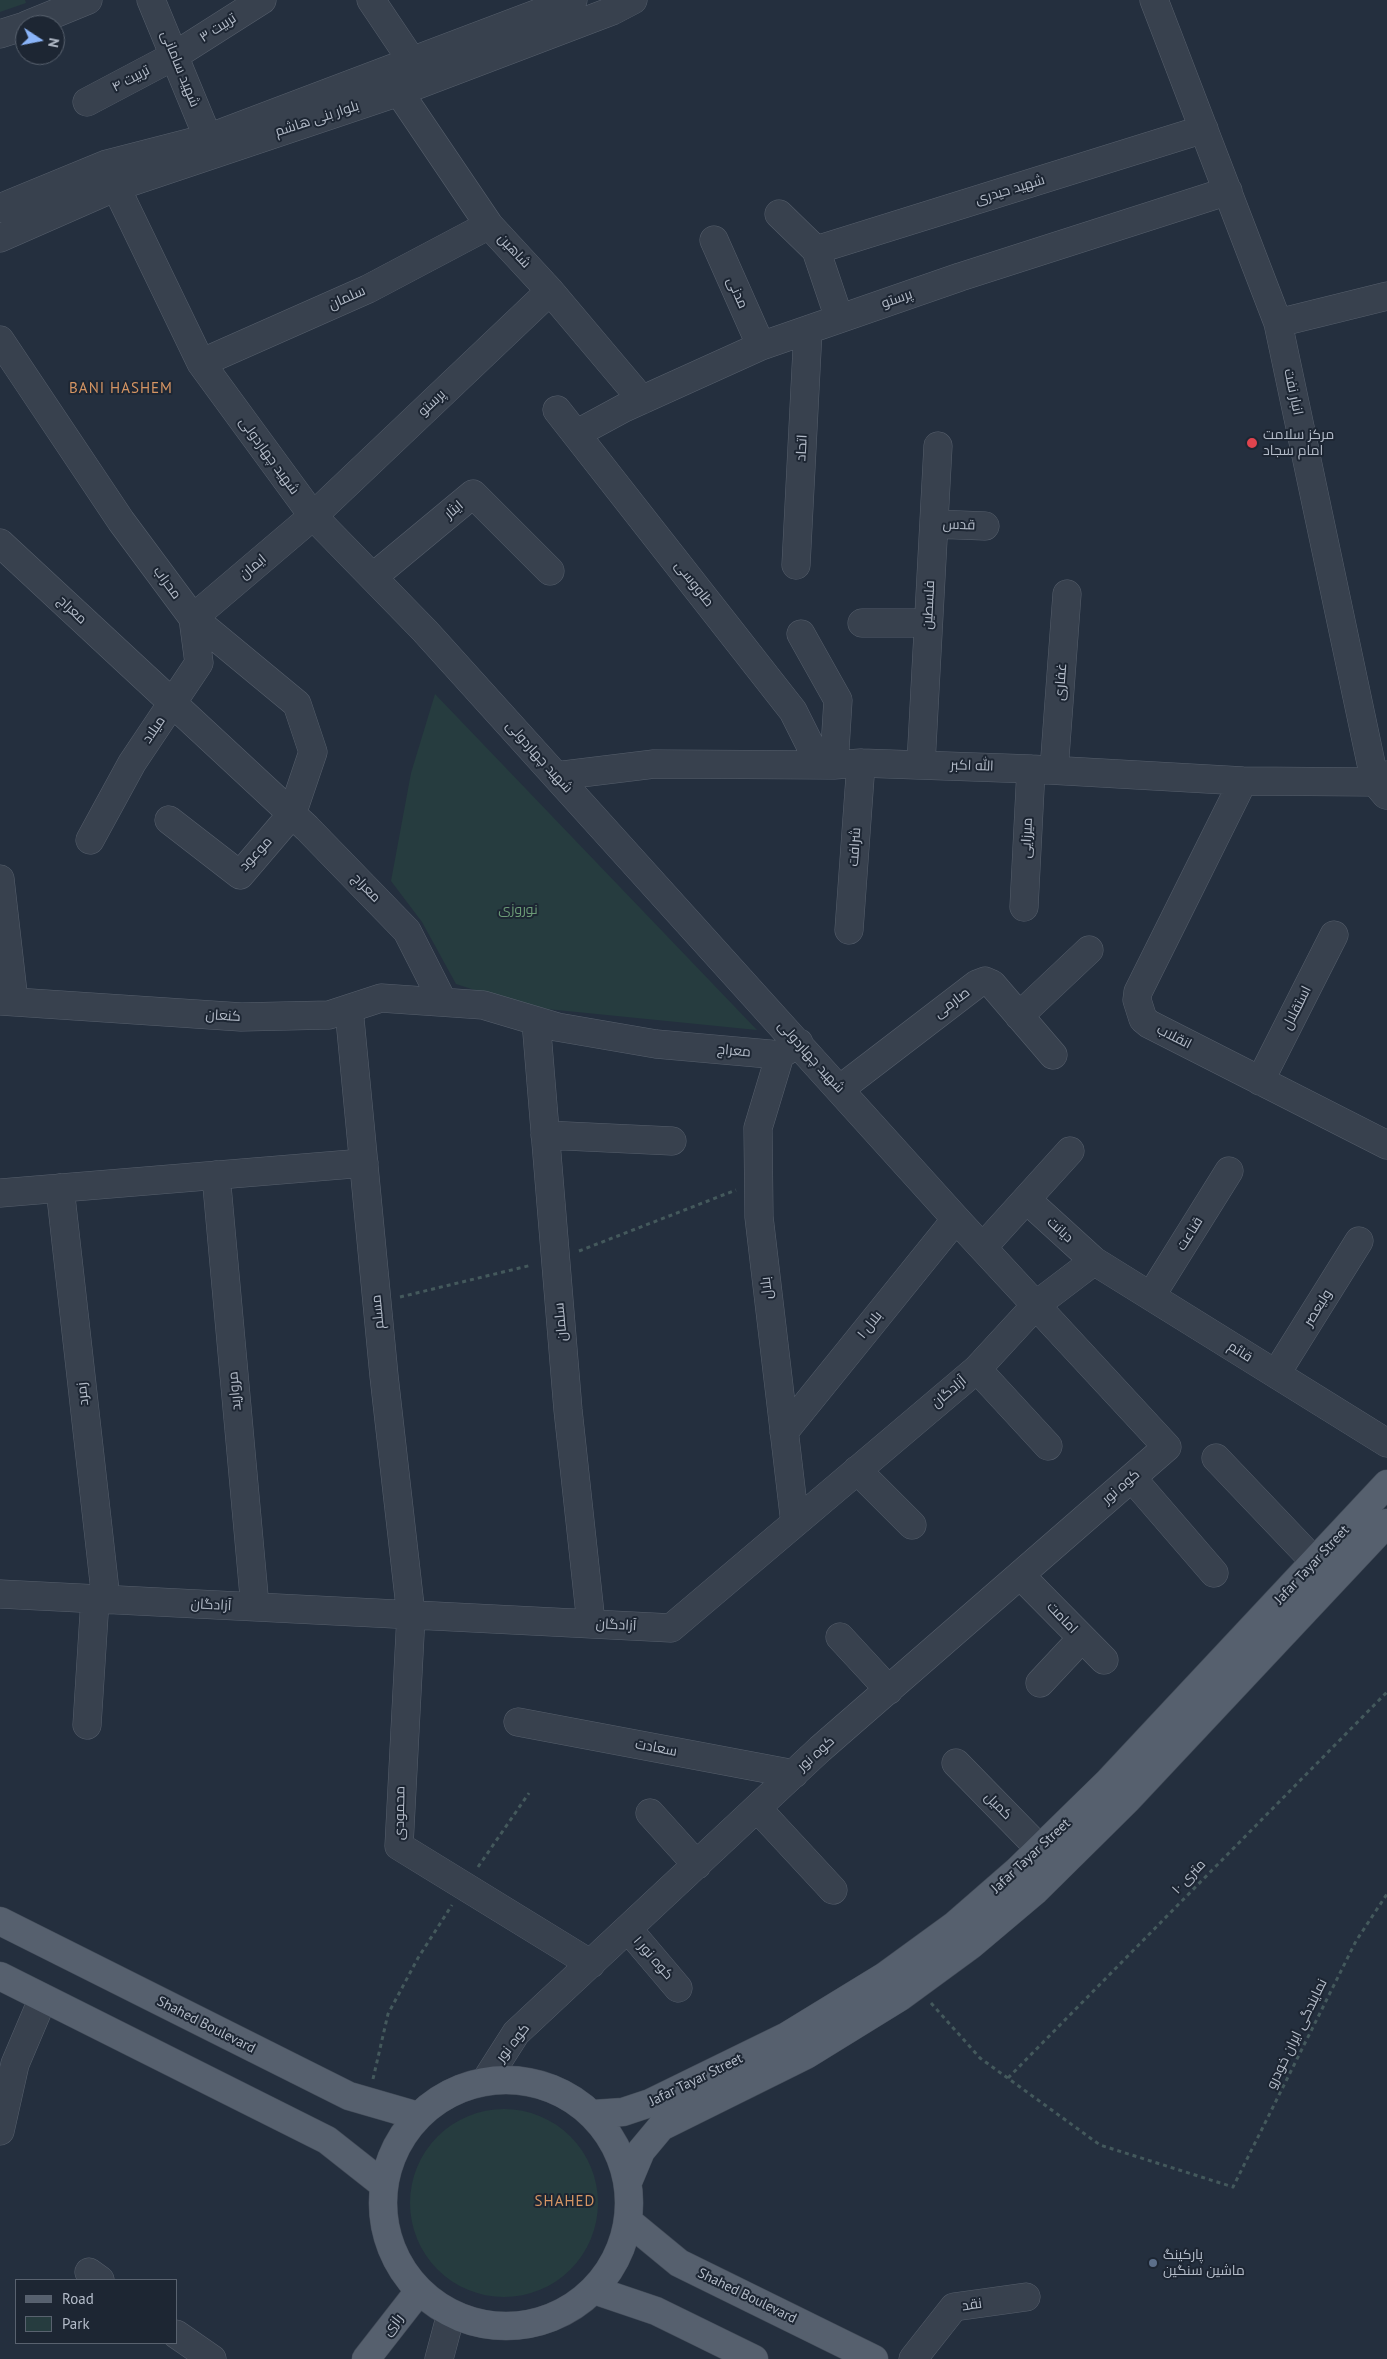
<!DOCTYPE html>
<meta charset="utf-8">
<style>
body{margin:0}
#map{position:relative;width:1387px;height:2359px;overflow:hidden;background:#242f3e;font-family:"PT Sans",sans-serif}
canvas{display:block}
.legend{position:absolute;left:15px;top:2279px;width:162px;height:65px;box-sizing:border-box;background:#1d2633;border:1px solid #59626f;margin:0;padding:6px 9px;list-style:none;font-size:15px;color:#b4bcc9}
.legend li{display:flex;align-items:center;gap:10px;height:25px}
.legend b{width:25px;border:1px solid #59626f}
.north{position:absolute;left:15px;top:15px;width:50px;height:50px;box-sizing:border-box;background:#1d2633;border:1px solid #59626f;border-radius:50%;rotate:101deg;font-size:14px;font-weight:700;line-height:20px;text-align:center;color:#b4bcc9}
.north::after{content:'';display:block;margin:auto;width:18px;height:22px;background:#8ab4f8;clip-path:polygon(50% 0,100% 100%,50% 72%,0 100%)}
</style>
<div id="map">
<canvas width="1387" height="2359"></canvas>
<ul class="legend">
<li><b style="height:6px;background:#56606e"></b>Road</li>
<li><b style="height:14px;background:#263c3f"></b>Park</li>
</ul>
<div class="north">N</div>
</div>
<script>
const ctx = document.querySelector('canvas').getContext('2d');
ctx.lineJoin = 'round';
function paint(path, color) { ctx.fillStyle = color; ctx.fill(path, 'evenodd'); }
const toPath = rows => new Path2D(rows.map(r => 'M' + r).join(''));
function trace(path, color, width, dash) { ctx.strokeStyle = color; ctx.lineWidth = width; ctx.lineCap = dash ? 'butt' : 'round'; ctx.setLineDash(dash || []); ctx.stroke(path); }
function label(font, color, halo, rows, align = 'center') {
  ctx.font = font + ' "PT Sans",Cairo,sans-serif'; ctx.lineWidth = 4; ctx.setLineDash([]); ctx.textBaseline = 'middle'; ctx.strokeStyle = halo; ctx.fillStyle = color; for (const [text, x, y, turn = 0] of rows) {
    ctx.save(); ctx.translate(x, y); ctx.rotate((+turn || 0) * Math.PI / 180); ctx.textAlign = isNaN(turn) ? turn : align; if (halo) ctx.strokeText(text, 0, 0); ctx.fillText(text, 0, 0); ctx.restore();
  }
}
paint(toPath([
 [0,0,25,0,26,3,0,12],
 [435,694,757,1030,527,1007,456,984,422,922,391,881,411,773],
 '410 2203a94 94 0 1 1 188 0a94 94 0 1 1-188 0Z'
]), '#263c3f');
const minor = toPath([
 [151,0,208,138],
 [371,0,412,61],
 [1154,0,1278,323,1375,782,1386,795],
 [27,25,88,0],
 [0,34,25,26],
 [399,92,489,225,550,291,642,400],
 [87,102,174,56,262,0],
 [107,164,116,187,201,363,313,516,425,631,956,1219,1167,1447,820,1749,516,2033,486,2080],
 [0,208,107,164,208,138,573,0],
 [779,214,816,250,836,309],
 [0,238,116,187,399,92,612,11,633,0],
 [714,240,761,346],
 [816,250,1204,129],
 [1278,323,1387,296],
 [0,340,121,521,193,618,297,704,313,752,292,814,240,875,169,820],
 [201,363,368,289,489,225],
 [557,410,793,711,820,765],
 [576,434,624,408,761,346,960,277,1228,191],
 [934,524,985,526],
 [0,543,307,828,407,931,443,1002],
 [796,565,808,330],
 [373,577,473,494,550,571],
 [862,623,928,623],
 [801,634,838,700,834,765],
 [921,764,938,446],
 [1054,770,1067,594],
 [556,776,654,764,834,765,861,763,1031,769,1243,781,1375,782,1387,775],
 [1243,781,1138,992,1137,1000,1143,1019,1149,1024,1387,1145],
 [90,840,132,763,199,663,193,618,313,516,550,291],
 [0,879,14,1002],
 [1024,907,1031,769],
 [849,930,861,763],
 [0,1001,241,1017,329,1015,381,998,483,1005,557,1027,656,1044,780,1055,799,1043],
 [349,1009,384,1376,411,1615,399,1846,591,1964],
 [1019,1016,1089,950],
 [536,1021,568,1410,591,1623],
 [780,1055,758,1128,759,1217,795,1523],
 [1260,1081,1334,935],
 [840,1089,977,984,985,981,992,984,1053,1055],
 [545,1135,672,1141],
 [216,1175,255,1607],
 [60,1188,106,1600],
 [0,1193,364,1163],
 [1027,1200,1094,1261,1387,1443],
 [983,1247,1070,1151],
 [1151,1296,1229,1171],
 [977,1369,1048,1446],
 [1276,1374,1359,1241],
 [784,1432,956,1219],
 [1216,1458,1315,1562],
 [857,1470,912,1525],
 [1132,1478,1214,1573],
 [1020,1575,1104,1660],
 [0,1594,671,1628,977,1369,1036,1305,1094,1261],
 [840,1637,889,1690],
 [1040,1683,1082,1638],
 [518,1722,794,1774],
 [87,1725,95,1599],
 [956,1763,1040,1849],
 [757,1808,833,1890],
 [650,1813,697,1865],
 [628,1929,678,1988],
 [0,2131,15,2064,43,1998],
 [89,2272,100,2280],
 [176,2334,212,2359],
 [439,2359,451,2314],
 [913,2359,954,2307,1026,2297]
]);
const major = toPath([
 [0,1921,349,2096,418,2116],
 [0,1976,327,2140,384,2185],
 '383 2203a123 123 0 1 1 246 0a123 123 0 1 1-246 0Z',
 [593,2114,623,2112,650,2103,787,2036,885,1976,955,1925,1017,1871,1109,1781,1387,1484],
 [628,2182,641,2151,661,2127,806,2055,900,1997,971,1945,1035,1891,1127,1800,1387,1523],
 [628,2221,679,2263,874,2359],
 [594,2290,656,2311,754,2359],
 [366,2359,419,2291]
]);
trace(minor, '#565f6c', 29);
trace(major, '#414a57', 29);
trace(toPath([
 [579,1251,736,1190],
 [400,1297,532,1265],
 [478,1867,529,1793],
 [931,2003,980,2058,1100,2145,1233,2187,1356,1941,1387,1894],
 [1008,2078,1387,1692],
 [373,2079,388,2014,418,1958,452,1905]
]), '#44595c', 3, [4, 4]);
trace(minor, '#38414e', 28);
trace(major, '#56606e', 28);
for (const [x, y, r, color] of [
 [1252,443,6,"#e0444e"],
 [1153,2263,5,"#5c6f8a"]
]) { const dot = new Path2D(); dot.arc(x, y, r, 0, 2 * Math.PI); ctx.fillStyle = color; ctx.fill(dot); trace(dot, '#1d2633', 2); }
label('14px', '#b4bcc9', '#1d2633', [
 ["تربیت ۳",218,28,-33],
 ["شهید سامانی",180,69,68],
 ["تربیت ۴",131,79,-28],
 ["بلوار بنی هاشم",317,119,-18],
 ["شهید حیدری",1010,190,-17],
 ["شاهین",514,251,47],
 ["مدنی",737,293,66],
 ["سلمان",347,298,-24],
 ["پرستو",897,299,-19],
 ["انبار نفت",1293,392,78],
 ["پرستو",432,403,-43],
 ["اتحاد",802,448,-87],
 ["شهید چهاردولی",269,456,54],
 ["ایثار",454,510,-40],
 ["قدس",959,525,2],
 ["ایمان",253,567,-40],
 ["محراب",167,583,54],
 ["طاووسی",694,584,52],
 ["فلسطین",929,605,-87],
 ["معراج",72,610,43],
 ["غفاری",1061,682,-86],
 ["میلاد",154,730,-56],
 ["شهید چهاردولی",539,757,48],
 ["الله اکبر",972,766,2],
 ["میرزایی",1027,838,-87],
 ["شرافت",855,847,-86],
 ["موعود",256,854,-47],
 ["معراج",366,888,46],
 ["صارمی",952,1003,-37],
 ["استقلال",1297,1008,-63],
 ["کنعان",223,1016,3],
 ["انقلاب",1174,1037,27],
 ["معراج",734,1051,5],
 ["شهید چهاردولی",811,1057,48],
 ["دیانت",1060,1230,42],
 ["قناعت",1190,1234,-58],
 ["بلال",767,1288,-97],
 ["ولیعصر",1318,1308,-58],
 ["مسلم",378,1312,-96],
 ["سلمان",561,1322,-95],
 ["بلال ۱",870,1325,-51],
 ["قائم",1240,1352,32],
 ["مروارید",235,1391,-95],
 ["آزادگان",949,1392,-40],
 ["زمرد",83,1394,-96],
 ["کوه نور",1121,1487,-41],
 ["Jafar Tayar Street",1312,1565,-47],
 ["آزادگان",211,1605,3],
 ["امامت",1062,1618,46],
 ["آزادگان",616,1625,3],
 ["سعادت",656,1748,11],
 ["کوه نور",816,1754,-42],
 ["کمیل",998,1806,45],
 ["محمودی",400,1813,-89],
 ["Jafar Tayar Street",1031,1856,-43],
 ["۱۰ متری",1189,1877,-46],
 ["کوه نور ۱",653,1958,49],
 ["Shahed Boulevard",206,2025,27],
 ["نمایندگی ایران خودرو",1297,2034,-64],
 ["کوه نور",513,2043,-52],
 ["Jafar Tayar Street",696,2080,-26],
 ["Shahed Boulevard",747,2296,26],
 ["نقد",972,2305,-8],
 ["رازی",393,2325,-52]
]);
label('14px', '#b4bcc9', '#1d2633', [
 ["مرکز سلامت",1263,435],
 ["امام سجاد",1263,451],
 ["پارکینگ",1163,2255],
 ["ماشین سنگین",1163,2271]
], 'left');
label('14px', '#6b9a76', '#1d2633', [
 ["نوروزی",518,910]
]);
ctx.letterSpacing = '1px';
label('15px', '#d59563', '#1d2633', [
 ["BANI HASHEM",121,389],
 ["SHAHED",565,2202]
]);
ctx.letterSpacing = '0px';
</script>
